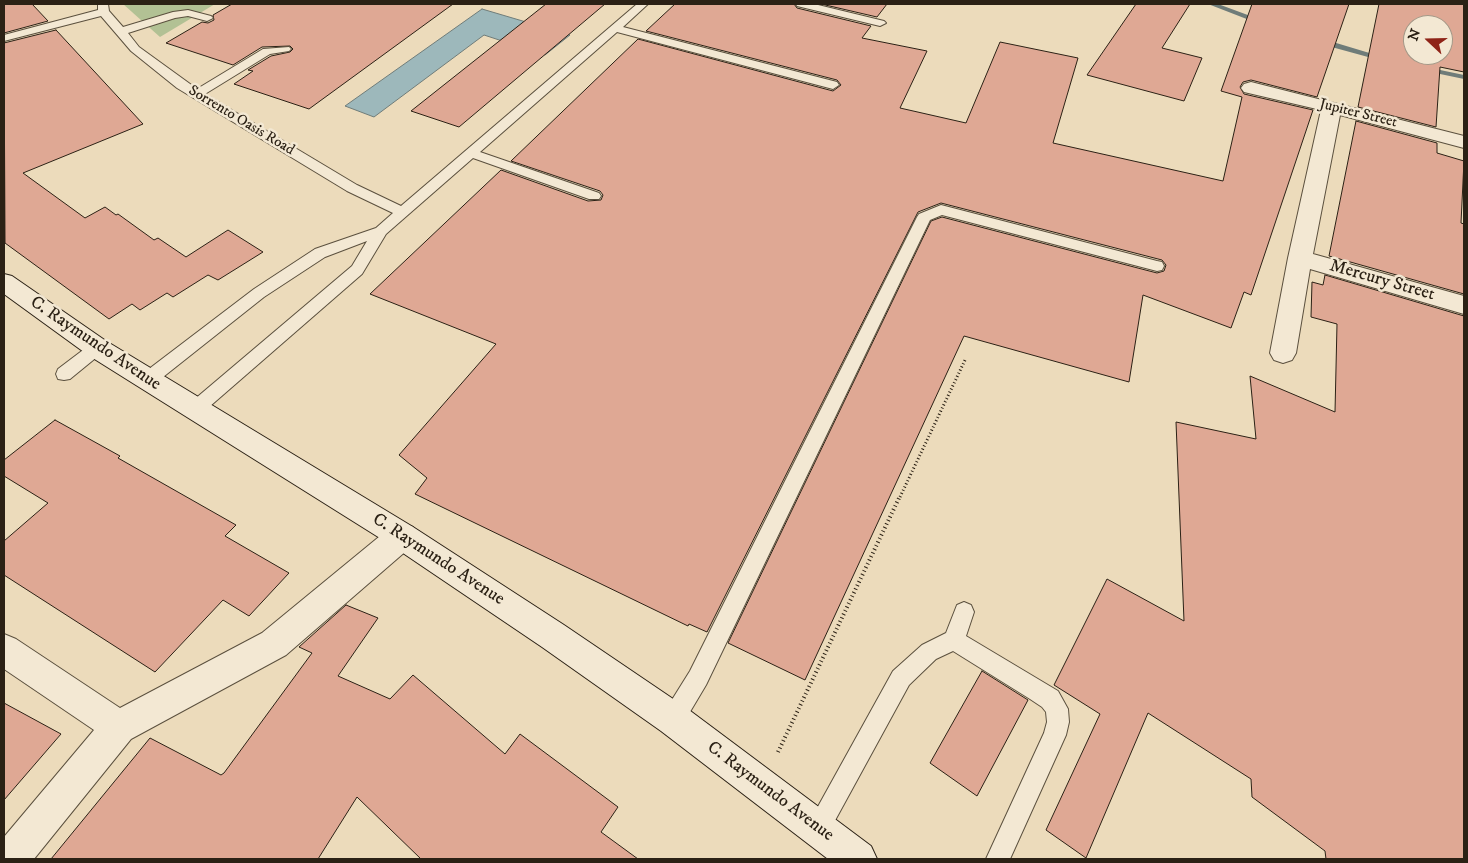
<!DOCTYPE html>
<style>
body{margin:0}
#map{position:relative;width:1468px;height:863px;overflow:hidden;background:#ecdbbb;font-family:"IM FELL DW Pica",serif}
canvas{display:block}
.frame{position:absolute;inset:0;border:5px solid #2b2115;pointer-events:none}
.north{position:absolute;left:1403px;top:15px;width:50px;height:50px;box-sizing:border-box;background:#f3e8d3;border:1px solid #a39887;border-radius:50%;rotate:291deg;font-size:14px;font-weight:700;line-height:20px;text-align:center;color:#2b2115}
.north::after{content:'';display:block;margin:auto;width:18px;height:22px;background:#8f2418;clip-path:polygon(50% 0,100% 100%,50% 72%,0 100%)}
</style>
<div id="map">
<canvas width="1468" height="863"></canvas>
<div class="frame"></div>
<div class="north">N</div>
</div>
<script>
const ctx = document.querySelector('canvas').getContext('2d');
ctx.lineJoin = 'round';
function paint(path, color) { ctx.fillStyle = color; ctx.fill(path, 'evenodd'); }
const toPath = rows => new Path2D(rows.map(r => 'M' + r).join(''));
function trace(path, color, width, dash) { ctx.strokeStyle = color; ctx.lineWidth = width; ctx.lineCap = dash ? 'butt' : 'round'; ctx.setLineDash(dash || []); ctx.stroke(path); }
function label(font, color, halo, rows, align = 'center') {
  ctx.font = font + ' "IM FELL DW Pica",serif'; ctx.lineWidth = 5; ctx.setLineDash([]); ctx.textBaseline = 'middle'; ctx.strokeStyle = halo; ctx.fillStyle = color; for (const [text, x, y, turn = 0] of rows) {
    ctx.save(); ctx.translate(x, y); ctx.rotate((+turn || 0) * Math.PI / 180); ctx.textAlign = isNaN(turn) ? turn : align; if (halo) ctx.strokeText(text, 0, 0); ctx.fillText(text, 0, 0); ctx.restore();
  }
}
paint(toPath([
 [123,4,215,4,160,37]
]), '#b2c194');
const water = toPath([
 [482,9,570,35,545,55,484,35,374,117,345,106,482,9]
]);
paint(water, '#9db8bb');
trace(water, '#6f7c79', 1);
paint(toPath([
 [1208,4,1218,4,1264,21,1257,23,1208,4],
 [1317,39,1323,39,1386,58,1379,60,1317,43,1317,39],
 [1421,66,1464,75,1464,79,1421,70,1421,66]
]), '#6f7c79');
const building = toPath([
 [4,4,32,4,48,21,4,33,4,4],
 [232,4,453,4,309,109,234,84,253,71,248,70,271,56,290,52,293,49,290,46,262,47,233,65,166,43,202,22,208,23,214,20,213,15,232,4],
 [546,4,605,4,459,127,411,111,546,4],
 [675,4,794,4,797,8,871,26,862,38,927,51,900,108,966,123,1000,42,1078,58,1053,143,1223,181,1242,97,1221,91,1252,4,1349,4,1317,97,1251,80,1243,82,1240,87,1244,94,1313,110,1251,295,1244,292,1231,328,1143,295,1129,382,964,336,805,680,728,643,931,221,942,217,1157,273,1164,271,1166,265,1162,260,941,203,918,212,707,632,689,624,688,626,415,494,427,478,399,455,496,344,370,294,501,170,588,201,601,200,603,195,600,191,511,161,638,39,833,91,841,85,837,80,646,31,675,4],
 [821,4,887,4,877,17,821,4],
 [1136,4,1190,4,1162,48,1202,58,1184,101,1087,75,1136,4],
 [1379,4,1464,4,1464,72,1440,67,1436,127,1358,107,1379,4],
 [1413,25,1443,25,1443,55,1413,55,1413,25],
 [56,30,143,124,23,173,85,218,105,207,116,215,118,214,154,240,158,238,186,257,228,230,263,252,218,280,208,275,173,297,167,293,140,310,132,304,109,319,5,243,4,43,56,30],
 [1356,121,1437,143,1437,153,1464,161,1461,223,1464,224,1464,294,1329,256,1356,121],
 [1325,275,1464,316,1464,859,1326,859,1325,851,1252,797,1251,779,1148,713,1086,858,1046,830,1100,714,1054,685,1107,579,1184,621,1176,422,1256,439,1250,376,1335,412,1337,324,1311,317,1312,282,1323,285,1325,275],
 [55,420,120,456,118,458,236,525,225,536,289,573,249,616,223,600,155,672,4,575,4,541,48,503,4,476,4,460,55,420],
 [346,605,378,618,338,676,390,699,413,675,505,754,520,734,618,807,601,832,638,859,421,859,357,797,318,859,51,859,150,738,221,775,224,773,312,653,299,647,346,605],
 [982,671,1028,700,977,796,930,763,982,671],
 [4,703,61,734,4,800,4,703]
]);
paint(building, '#dfa894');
trace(building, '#2b2115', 1);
const service = toPath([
 [98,4,108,4,109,11,123,27,173,12,188,10,211,16,213,18,207,21,188,16,175,18,128,33,139,47,197,89,263,49,289,47,291,49,289,51,270,54,205,94,357,185,401,206,637,4,648,4,623,27,837,82,839,85,833,89,617,32,480,152,599,193,601,196,599,199,589,199,473,158,386,234,362,274,201,414,195,416,189,414,186,409,189,404,352,266,367,241,325,257,264,297,153,385,147,386,141,385,139,380,141,375,254,289,315,249,376,228,393,213,347,191,177,88,131,51,101,16,4,41,4,35,98,10,98,4],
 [796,4,814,4,884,21,886,23,880,26,797,6,796,4],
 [941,205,1157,261,1162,262,1164,266,1162,270,1157,271,942,215,930,220,706,685,681,727,673,730,665,727,662,719,665,711,690,671,917,217,919,214,941,205],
 [97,342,103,344,105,348,103,352,70,379,64,380,58,379,56,374,58,369,91,344,97,342],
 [964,602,971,605,974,612,966,636,1058,691,1068,709,1069,722,1066,735,1010,859,986,859,1044,733,1047,722,1046,712,1042,707,1030,699,953,651,936,659,909,685,826,837,818,841,810,837,806,829,810,821,893,671,922,645,946,633,957,605,964,602]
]);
const minor = toPath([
 [1251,82,1464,136,1464,148,1340,115,1313,254,1464,296,1464,314,1310,269,1296,353,1292,360,1283,363,1274,360,1270,353,1288,258,1321,110,1244,92,1241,88,1244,84,1251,82],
 [402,523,413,527,417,536,413,545,286,655,131,739,34,859,4,859,4,837,94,730,4,669,4,634,16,639,120,708,262,633,391,527,402,523]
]);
const secondary = toPath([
 [4,274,12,276,106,341,413,527,564,625,685,707,871,846,877,859,828,859,661,731,542,647,391,545,88,355,4,294,4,274]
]);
trace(service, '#5b503e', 2);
trace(minor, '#5b503e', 2);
trace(secondary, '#2b2115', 2);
trace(toPath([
 [900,497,966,358]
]), '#2b2115', 3, [1, 2.5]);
trace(toPath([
 [778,752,900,496]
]), '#2b2115', 4, [1, 3]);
paint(service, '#f3e8d3');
paint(minor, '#f3e8d3');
paint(secondary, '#f3e8d3');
label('15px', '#2b2115', '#f3e8d3', [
 ["Jupiter Street",1358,114,14],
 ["Sorrento Oasis Road",241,121,31]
]);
label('18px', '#2b2115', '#f3e8d3', [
 ["Mercury Street",1382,281,16],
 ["C. Raymundo Avenue",95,344,34],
 ["C. Raymundo Avenue",438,560,33],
 ["C. Raymundo Avenue",770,792,37]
]);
</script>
